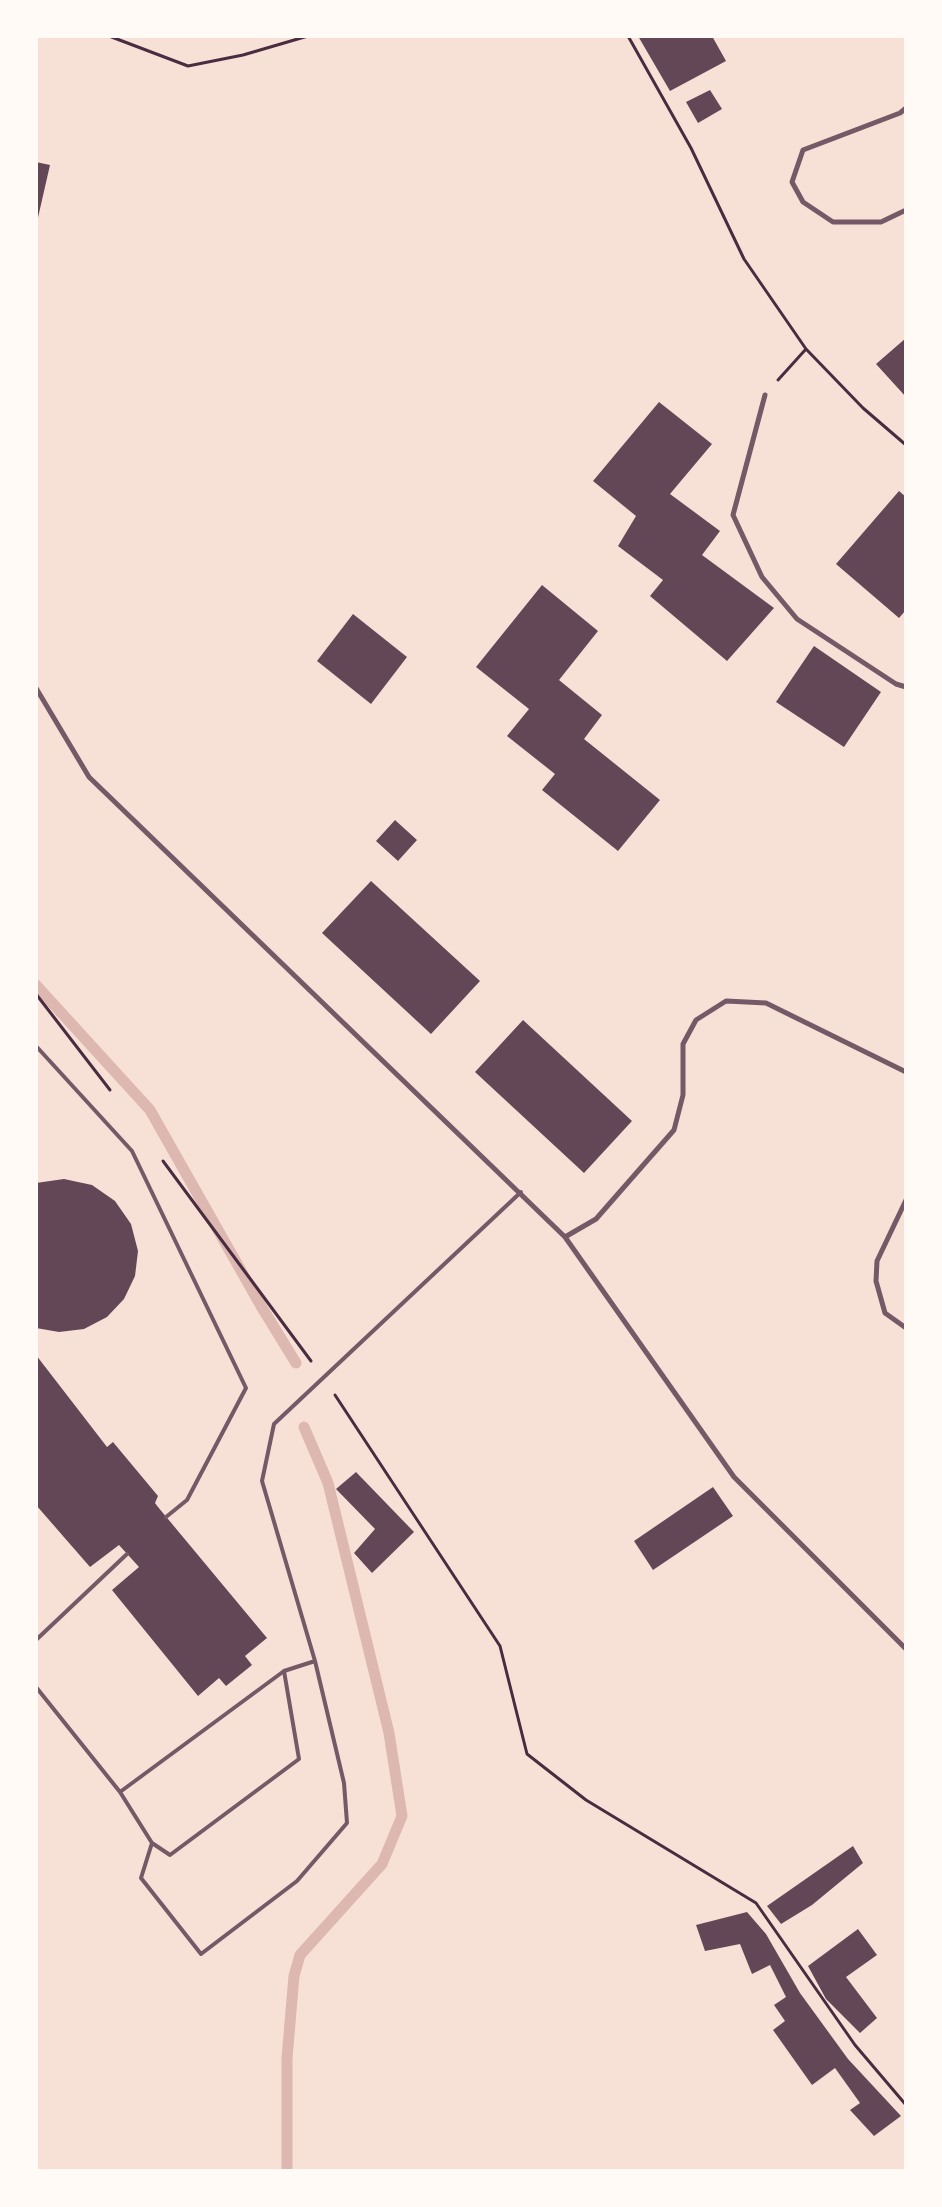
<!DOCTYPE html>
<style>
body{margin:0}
#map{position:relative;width:942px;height:2207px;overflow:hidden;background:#f7e1d7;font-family:Cabin,sans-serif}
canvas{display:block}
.frame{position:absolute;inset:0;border:38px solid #fffaf5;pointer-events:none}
</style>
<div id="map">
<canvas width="942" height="2207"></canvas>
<div class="frame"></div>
</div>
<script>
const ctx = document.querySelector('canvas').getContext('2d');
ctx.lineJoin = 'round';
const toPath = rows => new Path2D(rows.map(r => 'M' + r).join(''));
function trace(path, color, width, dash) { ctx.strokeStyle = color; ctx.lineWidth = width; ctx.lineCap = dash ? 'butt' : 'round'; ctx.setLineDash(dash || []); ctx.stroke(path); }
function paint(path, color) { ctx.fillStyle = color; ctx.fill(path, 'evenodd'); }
trace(toPath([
 [36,985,150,1110,261,1306,296,1363],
 [287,2171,287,2058,294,1976,300,1955,382,1864,402,1816,389,1733,328,1483,304,1427]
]), '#dcb8b0', 11);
paint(toPath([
 [638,36,712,36,726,61,670,91],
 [710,90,722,109,698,123,686,102],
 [36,162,50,165,37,222,36,222],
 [906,338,906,397,876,364],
 [659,402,712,444,670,494,720,531,702,555,774,608,727,661,650,596,663,580,618,546,636,516,593,481],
 [899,491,906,497,906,610,899,618,836,564],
 [542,585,598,631,559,680,602,715,584,739,660,800,618,851,542,790,555,774,507,736,529,709,476,667],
 [353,614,407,657,371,704,317,661],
 [814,646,881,692,844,747,776,702],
 [395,820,417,840,398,861,376,841],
 [371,881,480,981,431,1034,322,933],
 [523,1020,632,1121,584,1173,475,1072],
 [64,1179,92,1185,115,1201,131,1224,138,1251,135,1276,124,1299,107,1317,84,1329,59,1332,36,1328,36,1183],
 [36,1355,107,1447,113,1442,158,1496,155,1503,158,1507,267,1638,245,1656,252,1665,226,1686,219,1678,198,1696,112,1590,139,1567,119,1545,90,1567,36,1505],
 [356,1472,414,1532,372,1573,354,1553,375,1529,336,1489],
 [713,1487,733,1516,653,1570,634,1541],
 [853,1846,863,1863,812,1905,781,1924,767,1906],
 [747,1912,766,1934,800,1993,848,2059,901,2116,874,2136,850,2110,860,2103,835,2068,812,2085,773,2030,785,2021,774,2005,786,1997,770,1965,752,1974,740,1944,705,1951,696,1925],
 [858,1929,877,1955,846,1977,877,2018,860,2033,826,1999,808,1966]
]), '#644757');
trace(toPath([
 [109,36,188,66,243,55,308,36],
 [628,36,691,148,744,259,806,349,863,408,906,445],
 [778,380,806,349],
 [36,994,110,1090],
 [163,1161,311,1361],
 [335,1395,500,1646,527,1754,586,1800,756,1903,855,2045,906,2105]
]), '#4a2c40', 3);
trace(toPath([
 [36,1046,132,1151,246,1388,187,1500,166,1517],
 [36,1640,127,1554],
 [315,1661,284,1671,299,1759,170,1855,152,1843,141,1878,201,1954,297,1881,347,1823,344,1783,315,1661,262,1481,274,1424,521,1192],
 [36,1687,120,1792],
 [152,1843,120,1792,284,1671]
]), '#755966', 4);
trace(toPath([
 [906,108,900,113,803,150,792,182,803,202,833,222,881,222,906,210],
 [765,395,733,515,762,577,797,619,896,684,906,687],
 [36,688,89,777,565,1237,734,1477,906,1649],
 [906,1200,877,1261,876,1281,885,1313,906,1328],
 [565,1237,596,1219,674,1130,683,1095,683,1044,696,1020,726,1001,766,1003,906,1072]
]), '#755966', 5);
</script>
